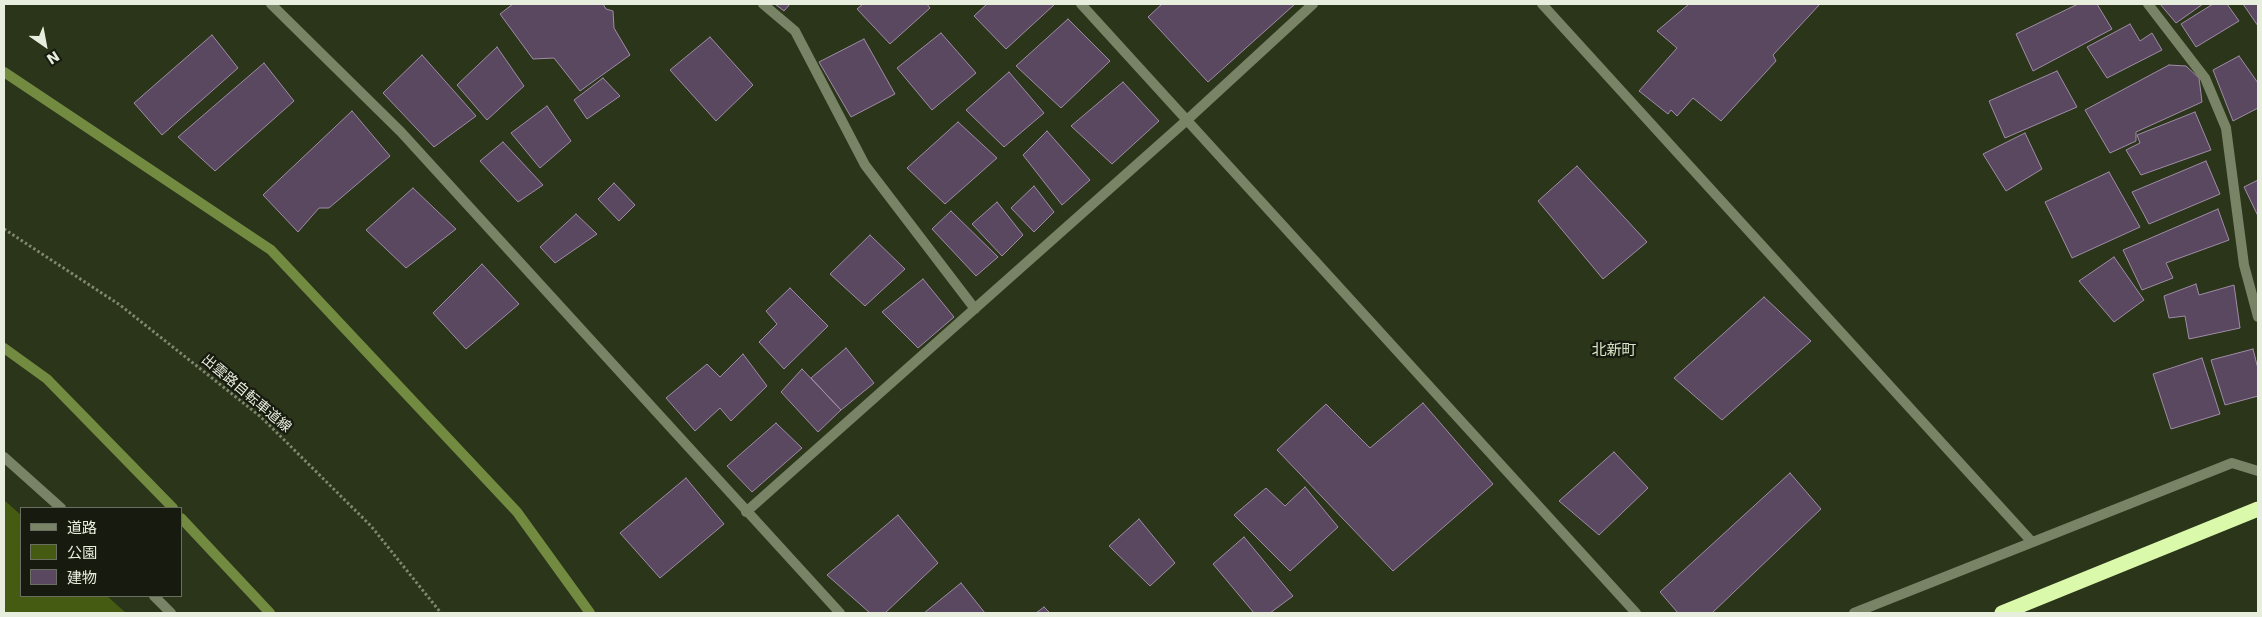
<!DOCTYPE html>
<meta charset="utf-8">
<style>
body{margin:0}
#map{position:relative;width:2262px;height:617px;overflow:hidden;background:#2b351a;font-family:"DejaVu Sans","Noto Sans JP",sans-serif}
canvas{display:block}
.frame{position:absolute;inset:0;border:5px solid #e8eede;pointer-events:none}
.legend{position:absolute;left:20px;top:507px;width:162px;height:90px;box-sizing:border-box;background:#161a0f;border:1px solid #6a6f62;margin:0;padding:6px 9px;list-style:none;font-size:15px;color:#e8eede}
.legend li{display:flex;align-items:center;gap:10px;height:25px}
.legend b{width:25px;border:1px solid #6a6f62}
.north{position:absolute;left:20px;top:20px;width:50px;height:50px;-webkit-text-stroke:4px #161a0f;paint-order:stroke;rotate:147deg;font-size:14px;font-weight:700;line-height:20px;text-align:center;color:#e8eede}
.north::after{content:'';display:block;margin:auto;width:18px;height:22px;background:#e8eede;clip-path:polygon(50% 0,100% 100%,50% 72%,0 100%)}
</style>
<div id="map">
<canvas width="2262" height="617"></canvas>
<div class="frame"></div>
<ul class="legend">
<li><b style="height:6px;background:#788465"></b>道路</li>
<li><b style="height:14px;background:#455b12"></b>公園</li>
<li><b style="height:14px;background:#594860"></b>建物</li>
</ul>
<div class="north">N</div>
</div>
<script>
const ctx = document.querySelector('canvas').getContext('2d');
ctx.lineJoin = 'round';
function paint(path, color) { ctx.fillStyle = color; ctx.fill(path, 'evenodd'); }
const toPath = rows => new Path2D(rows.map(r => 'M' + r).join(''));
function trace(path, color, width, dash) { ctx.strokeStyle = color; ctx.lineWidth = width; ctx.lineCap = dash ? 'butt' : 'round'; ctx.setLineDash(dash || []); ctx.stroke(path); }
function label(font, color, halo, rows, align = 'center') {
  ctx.font = font + ' "DejaVu Sans","Noto Sans JP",sans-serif'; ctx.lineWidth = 4.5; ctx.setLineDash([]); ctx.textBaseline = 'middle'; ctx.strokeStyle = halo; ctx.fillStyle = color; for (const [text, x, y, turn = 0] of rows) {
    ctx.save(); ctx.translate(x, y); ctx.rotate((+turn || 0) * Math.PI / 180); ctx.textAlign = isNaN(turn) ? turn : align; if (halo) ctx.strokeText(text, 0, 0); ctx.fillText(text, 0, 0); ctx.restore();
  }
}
paint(toPath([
 [4,500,21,515,21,596,107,596,126,613,4,613]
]), '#455b12');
trace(toPath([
 [4,72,271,250,517,512,590,613],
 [4,348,47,379,173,508],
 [181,518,270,613]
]), '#728b41', 10);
const building = toPath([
 [513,4,603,4,606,9,613,11,614,28,630,55,580,91,554,58,533,59,500,14,513,4],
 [775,4,790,4,784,11,775,4],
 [863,4,927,4,930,8,890,44,857,9,863,4],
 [987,4,1055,4,1006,49,974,16,987,4],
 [1162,4,1295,4,1208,82,1148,17,1162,4],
 [1689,4,1820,4,1773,55,1776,61,1721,121,1693,98,1677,116,1671,110,1668,114,1639,91,1677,48,1657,31,1689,4],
 [2078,4,2097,4,2112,29,2033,71,2016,34,2078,4],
 [2160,4,2203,4,2176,23,2160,4],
 [2213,4,2227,4,2239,21,2196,47,2181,24,2213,4],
 [2243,4,2258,4,2258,26,2243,4],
 [1068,19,1110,61,1061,108,1016,66,1068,19],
 [2130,24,2140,41,2152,33,2162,50,2107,78,2087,47,2130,24],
 [941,33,976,73,932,110,897,68,941,33],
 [212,35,238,68,162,135,134,103,212,35],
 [710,37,753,85,716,121,670,70,710,37],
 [864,39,895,94,851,117,819,62,864,39],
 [497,47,524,86,487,120,457,85,497,47],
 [422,55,476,116,434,147,383,93,422,55],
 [2239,56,2258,83,2258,108,2233,121,2213,70,2239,56],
 [264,63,294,101,215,171,178,137,264,63],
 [2169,65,2186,66,2199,78,2202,102,2136,132,2136,141,2110,153,2085,110,2169,65],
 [2057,71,2077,107,2005,138,1989,101,2057,71],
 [1009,72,1044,113,1004,147,966,110,1009,72],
 [603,78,620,96,587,119,574,100,603,78],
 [1123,82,1159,121,1112,164,1071,126,1123,82],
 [547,106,571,141,540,168,511,133,547,106],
 [352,111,390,156,329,208,319,208,298,232,263,195,352,111],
 [2195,112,2211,150,2141,175,2126,150,2140,143,2137,135,2195,112],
 [958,122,997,158,945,204,907,168,958,122],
 [1047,131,1090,180,1062,205,1023,155,1047,131],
 [2025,133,2042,169,2006,191,1983,154,2025,133],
 [503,142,543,185,518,202,480,161,503,142],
 [2206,161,2220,194,2149,224,2132,192,2206,161],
 [1577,166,1647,242,1603,279,1538,201,1577,166],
 [2109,172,2140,227,2072,258,2045,202,2109,172],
 [2258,180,2258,216,2244,187,2258,180],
 [614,183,635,205,619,221,598,199,614,183],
 [1034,186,1054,212,1034,232,1011,208,1034,186],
 [413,188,456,229,406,268,366,230,413,188],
 [997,202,1023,235,1002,256,972,224,997,202],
 [2218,209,2229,240,2166,263,2173,278,2142,290,2123,250,2218,209],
 [951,211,998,257,976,276,932,229,951,211],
 [576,214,597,234,555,263,540,247,576,214],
 [870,235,905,269,865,306,830,274,870,235],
 [2114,257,2144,300,2114,322,2079,281,2114,257],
 [482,264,519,304,466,349,433,313,482,264],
 [923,279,954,317,918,348,882,312,923,279],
 [2196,284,2199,295,2234,285,2240,328,2189,339,2185,316,2169,318,2164,296,2196,284],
 [790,288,828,326,784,369,759,342,777,324,766,311,790,288],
 [1764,297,1811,341,1722,420,1674,378,1764,297],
 [846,348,874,383,841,410,811,378,846,348],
 [2253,349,2258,369,2258,396,2225,405,2211,360,2253,349],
 [743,354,767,386,731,421,720,408,695,431,666,398,707,364,720,377,743,354],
 [2202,358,2220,414,2171,429,2153,374,2202,358],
 [802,369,841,410,818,432,781,392,802,369],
 [1423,403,1493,484,1393,571,1277,450,1326,404,1370,448,1423,403],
 [776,423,802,448,752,492,727,466,776,423],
 [1614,452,1648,488,1599,535,1559,501,1614,452],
 [1790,473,1821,509,1712,613,1678,613,1660,592,1790,473],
 [686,478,724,524,660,578,620,533,686,478],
 [1305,487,1338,527,1290,571,1234,515,1266,488,1285,506,1305,487],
 [898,515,938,563,885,613,870,613,827,575,898,515],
 [1139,519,1175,563,1150,586,1109,546,1139,519],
 [1244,537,1293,596,1270,613,1254,613,1213,564,1244,537],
 [961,583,985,613,924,613,961,583],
 [1044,607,1050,613,1036,613,1044,607]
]);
paint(building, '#594860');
trace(building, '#9f8ca7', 1);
trace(toPath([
 [4,229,120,305,261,417,371,526,441,613]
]), '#808872', 3, [2.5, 2.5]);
trace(toPath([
 [271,4,401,132,840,613],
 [763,4,795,31,865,165,975,309],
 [1081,4,1636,613],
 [1542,4,2032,542],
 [2148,4,2205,78,2226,128,2244,265,2258,317],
 [4,457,61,508],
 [746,512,1187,120,1313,4],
 [154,596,171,613],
 [1854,613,2232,463,2258,471]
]), '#788465', 10);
trace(toPath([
 [2002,613,2258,509]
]), '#dbf9aa', 15);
label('14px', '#e8eede', '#161a0f', [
 ["出雲路自転車道線",246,394,40]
]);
label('15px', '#d7e4c4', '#161a0f', [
 ["北新町",1614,351]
]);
</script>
